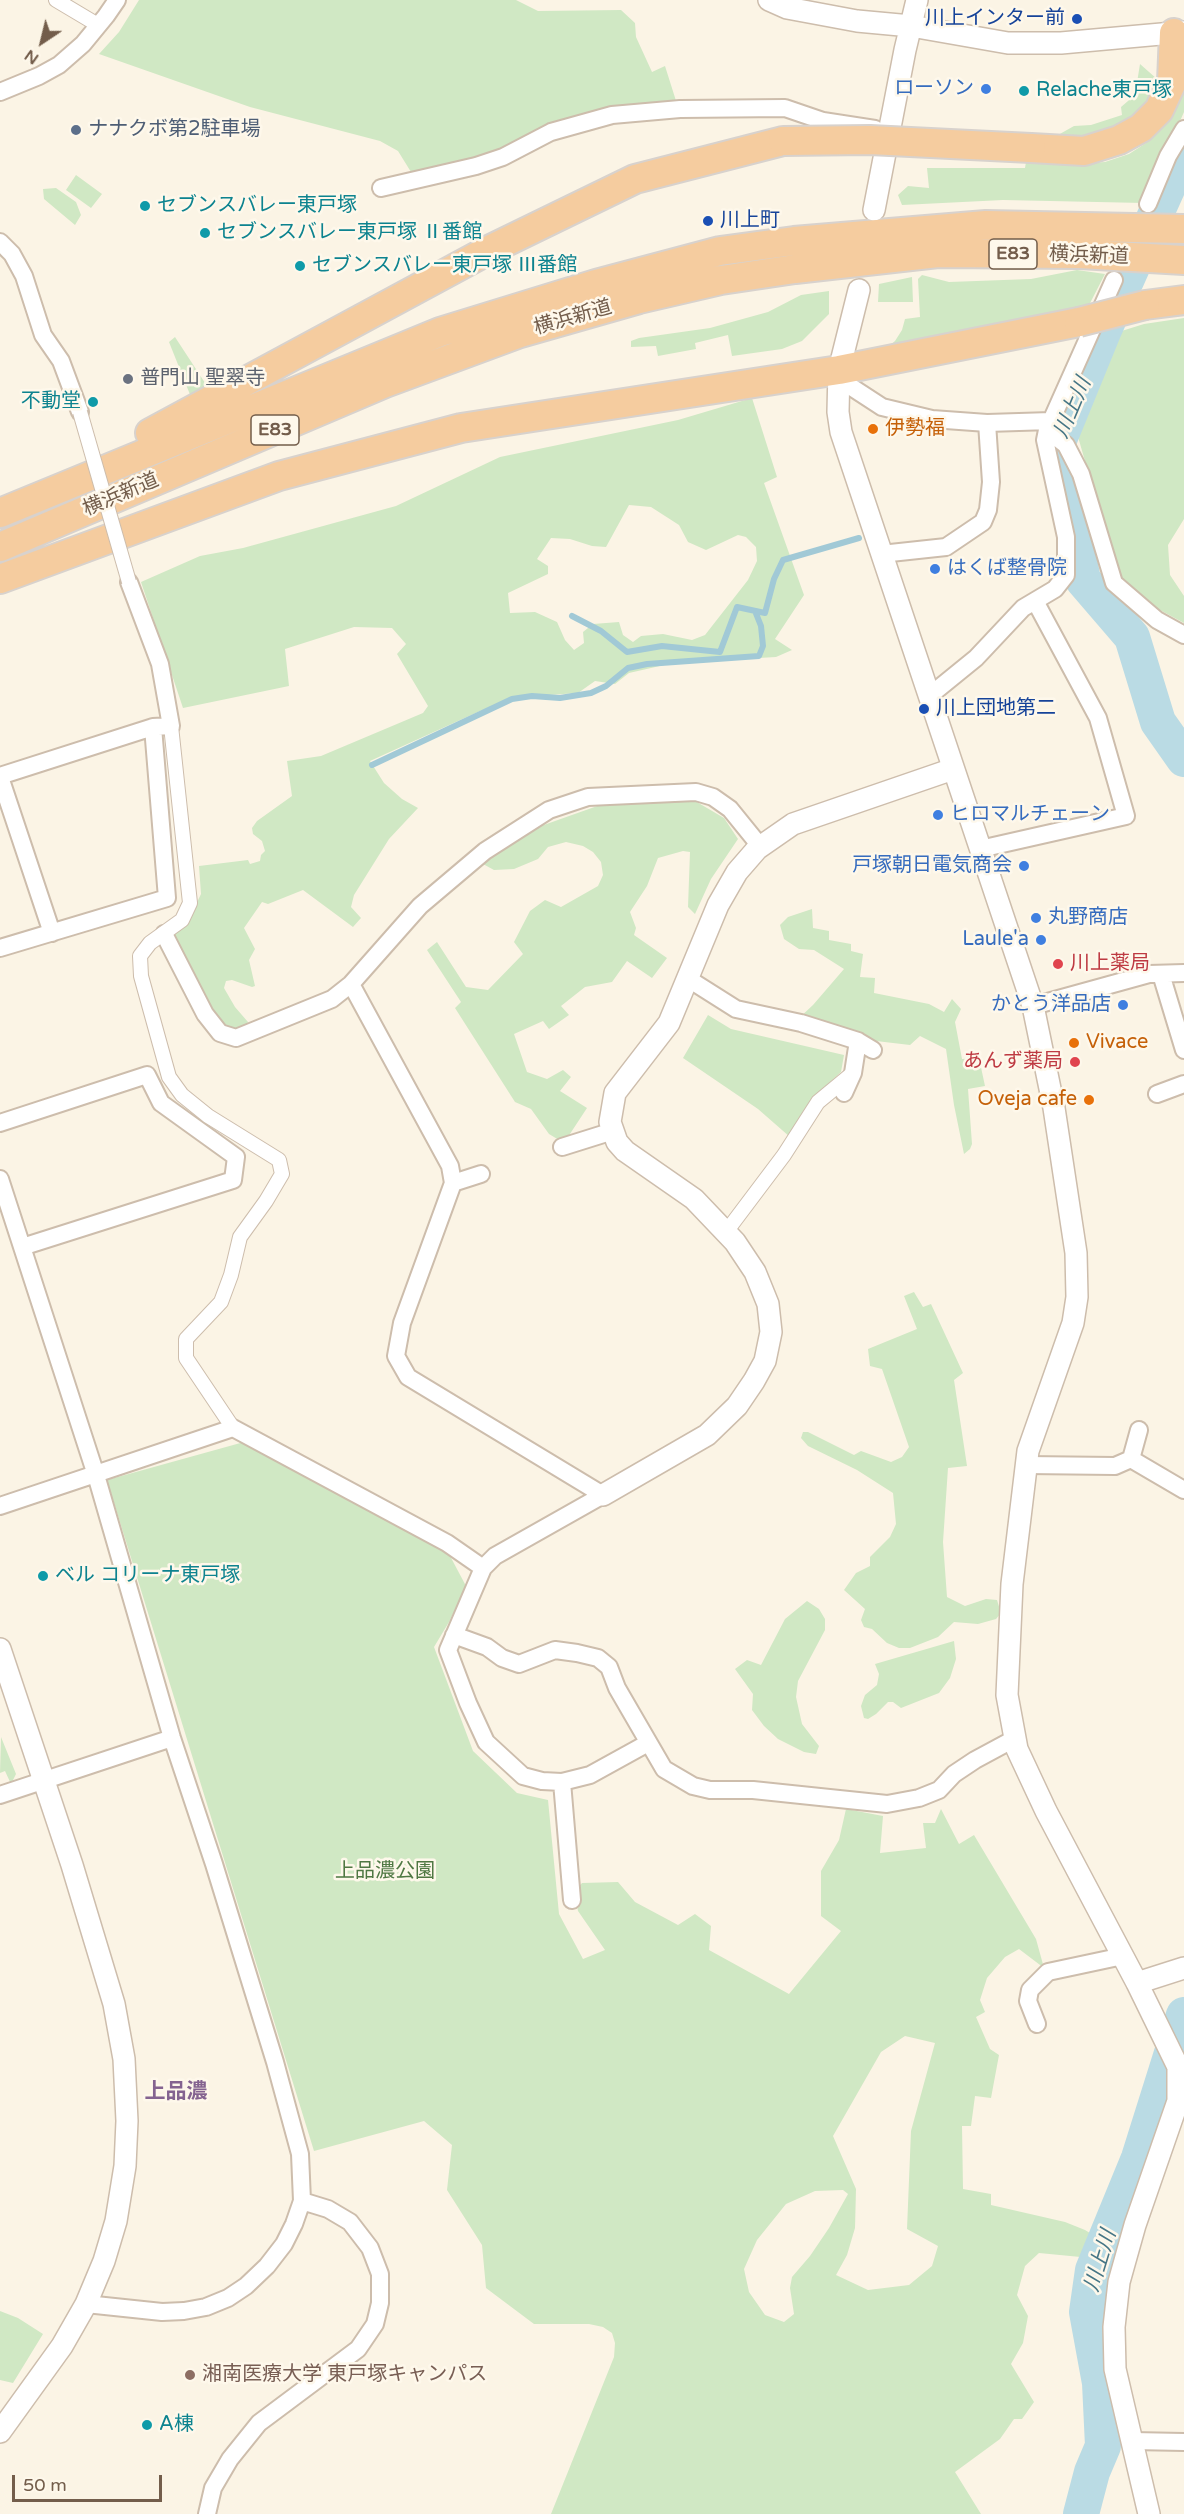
<!DOCTYPE html>
<meta charset="utf-8">
<style>
body{margin:0}
#map{position:relative;width:1184px;height:2514px;overflow:hidden;background:#fbf4e5;font-family:"Varela Round",sans-serif}
canvas{display:block}
.north{position:absolute;left:12px;top:12px;width:60px;height:60px;-webkit-text-stroke:4px #fef8eb;paint-order:stroke;rotate:215deg;font-size:16px;font-weight:700;line-height:24px;text-align:center;color:#735d4b}
.north::after{content:'';display:block;margin:auto;width:21px;height:27px;background:#735d4b;clip-path:polygon(50% 0,100% 100%,50% 72%,0 100%)}
.scale{position:absolute;left:12px;top:2475px;width:150px;height:27px;box-sizing:border-box;border:3px solid #735d4b;border-top:0;padding-left:8px;font-size:18px;line-height:21px;white-space:nowrap;color:#735d4b;-webkit-text-stroke:4px #fef8eb;paint-order:stroke}
</style>
<div id="map">
<canvas width="1184" height="2514"></canvas>
<div class="north">N</div>
<div class="scale">50 m</div>
</div>
<script>
const ctx = document.querySelector('canvas').getContext('2d');
ctx.lineJoin = 'round';
function paint(path, color) { ctx.fillStyle = color; ctx.fill(path, 'evenodd'); }
const toPath = rows => new Path2D(rows.map(r => 'M' + r).join(''));
function trace(path, color, width, dash) { ctx.strokeStyle = color; ctx.lineWidth = width; ctx.lineCap = dash ? 'butt' : 'round'; ctx.setLineDash(dash || []); ctx.stroke(path); }
function label(font, color, halo, rows, align = 'center') {
  ctx.font = font + ' "Varela Round","Noto Sans JP",sans-serif'; ctx.lineWidth = 5; ctx.setLineDash([]); ctx.textBaseline = 'middle'; ctx.strokeStyle = halo; ctx.fillStyle = color; for (const [text, x, y, turn = 0] of rows) {
    ctx.save(); ctx.translate(x, y); ctx.rotate((+turn || 0) * Math.PI / 180); ctx.textAlign = isNaN(turn) ? turn : align; if (halo) ctx.strokeText(text, 0, 0); ctx.fillText(text, 0, 0); ctx.restore();
  }
}
paint(toPath([
 [139,0,516,0,538,11,621,10,635,23,636,37,652,72,665,66,677,104,583,116,535,130,505,150,411,172,398,151,380,141,250,107,99,54,119,32],
 [1140,64,1157,79,1156,91,1140,114,1097,136,1069,140,1038,134,1058,135,1074,126,1091,125,1122,115,1121,107,1135,95],
 [1184,88,1184,112,1144,203,1003,200,902,205,898,195,908,186,929,188,927,168,1025,168,1026,162,1060,165,1105,162,1129,154,1146,143,1162,128,1172,115],
 [76,175,102,194,91,208,66,190],
 [56,188,76,202,81,215,75,225,44,199,43,189],
 [1077,270,1105,274,1088,307,883,351,895,341,902,330,905,319,920,317,918,279,922,275,949,282,1031,279],
 [912,277,913,302,878,302,879,284],
 [829,291,829,314,802,341,782,349,732,356,728,335,695,343,696,349,658,356,656,346,631,347,631,341,639,338,710,328,768,312,801,295],
 [1184,318,1184,519,1168,545,1170,575,1184,596,1184,623,1158,609,1124,583,1114,561,1074,423,1112,334,1144,324],
 [175,337,209,389,191,397,169,342],
 [752,398,777,477,764,483,804,595,775,639,792,650,776,657,673,663,629,673,615,684,595,681,578,693,520,697,480,711,370,761,384,783,402,799,418,808,389,839,354,895,351,907,361,918,353,927,303,890,268,904,262,902,244,928,255,949,249,960,255,986,252,987,232,980,226,981,224,988,235,1007,248,1022,246,1026,237,1029,226,1027,216,1017,195,986,171,934,186,925,201,894,199,866,248,860,250,864,260,861,261,855,265,851,262,841,253,834,252,828,257,821,292,796,287,761,321,756,423,713,428,706,397,654,406,644,392,628,354,627,285,649,289,686,183,708,141,582,200,556,243,548,396,506,500,457,678,420],
 [629,505,651,507,679,525,688,542,706,550,738,535,746,537,756,547,757,561,748,580,705,635,692,640,663,634,641,636,633,642,623,635,619,622,593,624,583,632,584,643,574,650,565,640,557,622,535,612,510,613,508,593,548,574,548,566,537,559,551,538,570,539,592,546,606,547],
 [690,798,724,818,738,839,711,879,695,914,688,907,690,852,683,851,658,858,647,886,630,912,636,928,634,935,667,958,652,978,627,961,612,982,585,987,561,1006,569,1015,549,1029,543,1021,514,1034,527,1072,547,1079,563,1070,571,1077,560,1091,587,1108,564,1143,549,1134,531,1109,515,1102,455,1008,461,1002,427,950,437,942,466,987,488,990,523,954,514,942,530,911,545,900,561,907,598,886,603,875,601,862,593,852,583,846,566,842,548,847,538,859,514,869,494,870,483,864,491,855,524,832,603,804],
 [812,909,813,928,829,931,829,940,851,944,851,951,863,954,860,977,875,978,874,993,929,1004,944,1012,952,999,961,1009,955,1022,962,1059,979,1058,985,1086,968,1089,972,1144,970,1149,964,1154,954,1105,946,1049,920,1036,910,1045,859,1039,798,1019,813,1005,844,969,814,950,799,949,784,939,780,925,788,917],
 [708,1015,731,1029,844,1055,841,1072,813,1098,790,1137,758,1109,683,1058],
 [914,1292,923,1307,931,1304,963,1373,954,1380,967,1466,948,1468,943,1542,947,1597,965,1606,986,1599,997,1600,1001,1613,996,1619,978,1624,954,1622,938,1637,910,1648,899,1648,887,1643,872,1629,864,1627,861,1620,865,1609,844,1590,856,1573,870,1566,870,1557,890,1537,896,1524,893,1493,857,1470,808,1446,801,1438,803,1432,808,1432,854,1455,861,1451,891,1462,902,1457,909,1447,882,1369,870,1366,868,1349,917,1329,904,1296],
 [244,1442,449,1554,466,1586,449,1622,434,1647,473,1751,517,1793,548,1800,559,1914,583,1959,605,1950,578,1911,574,1892,582,1883,618,1882,635,1902,678,1925,695,1914,711,1926,709,1950,789,1994,841,1931,821,1916,821,1871,839,1840,846,1809,883,1816,880,1853,926,1848,923,1823,935,1823,941,1809,959,1844,974,1835,1036,1939,1044,1968,1019,1949,1005,1957,987,1978,980,2000,985,2012,976,2017,990,2049,999,2055,991,2098,975,2096,971,2126,962,2126,963,2189,991,2194,991,2205,1065,2222,1085,2230,1100,2239,1091,2258,1039,2253,1025,2266,1017,2295,1028,2316,1023,2343,1011,2364,1034,2402,1022,2419,1014,2419,1000,2439,955,2472,981,2514,551,2514,614,2357,615,2343,612,2333,603,2327,589,2324,534,2324,486,2288,482,2245,447,2190,452,2145,424,2121,314,2151,107,1480],
 [905,2036,935,2043,911,2131,907,2229,938,2246,932,2266,909,2285,868,2290,836,2275,847,2255,855,2228,856,2189,833,2136,881,2052],
 [843,2190,848,2194,829,2228,810,2256,792,2277,790,2288,794,2314,784,2322,765,2315,749,2292,744,2269,757,2240,786,2204,815,2191],
 [807,1601,819,1609,825,1619,825,1630,798,1681,796,1697,802,1724,819,1746,816,1754,804,1752,778,1739,764,1726,752,1710,753,1694,735,1669,747,1660,761,1665,785,1619],
 [954,1641,956,1659,950,1678,939,1693,901,1708,893,1702,888,1702,876,1714,868,1719,864,1718,861,1706,865,1695,877,1685,879,1674,875,1664],
 [1,1737,16,1774,11,1784,5,1771,0,1773],
 [0,2311,18,2318,43,2334,13,2383,0,2380]
]), '#d0e8c4');
trace(toPath([
 [572,616,601,631,627,652,662,646,720,652,737,607,765,613,774,579,783,560,859,538],
 [372,765,512,699,532,696,560,698,591,693,606,686,628,668,647,664,759,656,763,646,761,626,755,611]
]), '#a1c9d6', 6);
trace(toPath([
 [1184,151,1103,332,1056,447,1065,471,1076,511,1076,545,1083,580,1132,637,1158,722,1184,759],
 [1081,2514,1092,2472,1103,2446,1100,2383,1087,2312,1093,2270,1139,2158,1184,2015]
]), '#badbe4', 36);
const pedestrian = toPath([
 [56,0,98,25],
 [171,726,190,903,182,920,150,943,140,956,141,976,169,1077,182,1095,208,1116,279,1160,282,1174,266,1201,240,1237,231,1275,221,1302,186,1339,186,1358,233,1428],
 [726,1232,784,1155,818,1102,853,1073]
]);
const minor = toPath([
 [0,92,39,76,59,65,83,44,106,16,117,0],
 [381,188,476,166,503,157,551,132,612,115,680,109,785,108,823,121,875,129],
 [1148,204,1168,156,1184,129],
 [0,242,12,254,24,276,43,335,61,361,80,412],
 [839,379,882,407,932,419,987,423,1051,421],
 [1047,430,1066,445,1081,474,1114,583,1157,620,1184,635],
 [881,554,946,547,983,522,988,510,991,482,987,423],
 [928,697,976,658,1023,608,1055,589,1066,575,1066,537,1045,440,1047,430,1114,280],
 [0,776,153,727,171,726,160,664,129,582],
 [0,777,52,933],
 [980,849,1126,816,1098,718,1035,601],
 [164,934,205,1014,220,1033,236,1038,332,999,351,984,420,906,485,851,549,810,588,797,696,792,713,797,730,809,760,846],
 [0,948,167,898,153,727],
 [1161,974,1184,1050],
 [687,978,736,1009,801,1023,858,1041,873,1050],
 [351,984,450,1166,453,1183,402,1323,396,1356,408,1377,603,1495,495,1556,483,1568,448,1650,468,1703,486,1742,523,1776,542,1781,562,1782,590,1775,648,1743],
 [1033,1006,1149,974,1184,973],
 [844,1093,853,1073,858,1041],
 [1157,1094,1184,1084],
 [0,1123,147,1075,161,1103,236,1157,233,1180,22,1247],
 [562,1147,613,1131],
 [0,1179,96,1475,172,1738,214,1864,275,2062,300,2154,302,2201,294,2224,284,2244,267,2266,246,2286,228,2298,206,2307,184,2311,162,2312,86,2304],
 [453,1183,481,1174],
 [1131,1459,1184,1490],
 [1026,1465,1115,1466,1131,1459,1139,1430],
 [0,1506,233,1428,447,1543,483,1568],
 [454,1635,487,1647,502,1658,519,1664,555,1650,577,1653,598,1658,609,1667,617,1688,664,1769,693,1786,710,1790,753,1790,887,1804,919,1798,939,1790,954,1774,975,1760,1014,1739],
 [562,1782,572,1900],
 [0,1795,172,1738],
 [1037,2024,1028,2001,1030,1990,1048,1972,1123,1956],
 [1132,2441,1184,2442],
 [207,2514,213,2488,230,2459,259,2423,358,2349,375,2324,380,2303,380,2274,370,2248,350,2222,328,2209,302,2201]
]);
const tertiary = toPath([
 [769,0,787,8,857,21,911,26,1008,43,1061,43,1184,32],
 [874,210,905,50,917,0],
 [859,290,839,370,838,412,841,432,1033,1006,1054,1108,1076,1253,1077,1297,1073,1323,1028,1451,1012,1584,1007,1695,1017,1749,1046,1811,1137,1983,1178,2067,1178,2101,1135,2225,1119,2282,1114,2327,1115,2369,1149,2514],
 [603,1495,707,1435,737,1406,754,1381,765,1361,771,1332,768,1304,755,1272,735,1242,694,1199,625,1151,617,1142,610,1122,615,1093,669,1023,718,905,737,872,757,849,793,824,953,769],
 [0,1649,72,1865,114,2004,124,2059,127,2121,125,2166,116,2221,104,2261,86,2304,62,2346,0,2432],
 [1137,1983,1184,1968]
]);
const trunk = toPath([
 [1031,148,1084,151,1119,140,1141,128,1159,110,1172,82,1174,33],
 [1145,305,1184,300],
 [150,433,487,251,635,179,783,141],
 [0,513,440,332,596,284,720,251,794,241,986,225,1184,229],
 [0,547,385,383,520,333,639,299,721,280,795,269,938,253,1080,254,1184,260],
 [0,579,279,476,461,428,839,370,1079,322]
]);
trace(pedestrian, '#cdbdac', 16);
trace(minor, '#cdbdac', 20);
trace(tertiary, '#cdbdac', 24);
trace(trunk, '#d8d2cd', 32);
trace(pedestrian, '#fff', 14);
trace(minor, '#fff', 16);
trace(tertiary, '#fff', 21);
trace(trunk, '#f5cc9f', 28);
const pedestrianBridge = toPath([
 [80,412,129,582]
]);
const trunkBridge = toPath([
 [783,141,870,140,1031,148],
 [1079,322,1145,305]
]);
trace(pedestrianBridge, '#cdbdac', 16, []);
trace(trunkBridge, '#d8d2cd', 32, []);
trace(pedestrianBridge, '#fff', 14);
trace(trunkBridge, '#f5cc9f', 28);
for (const [x, y, r, color] of [
 [1077,19,6,"#1a4fb4"],
 [986,89,6,"#3f7fe0"],
 [1024,91,6,"#0f9aa8"],
 [76,130,6,"#5c6f8a"],
 [145,206,6,"#0f9aa8"],
 [708,221,6,"#1a4fb4"],
 [205,233,6,"#0f9aa8"],
 [300,266,6,"#0f9aa8"],
 [128,379,6,"#6b7280"],
 [93,402,6,"#0f9aa8"],
 [873,429,6,"#e8710a"],
 [935,569,6,"#3f7fe0"],
 [924,709,6,"#1a4fb4"],
 [938,815,6,"#3f7fe0"],
 [1024,866,6,"#3f7fe0"],
 [1036,918,6,"#3f7fe0"],
 [1041,940,6,"#3f7fe0"],
 [1058,964,6,"#e0444e"],
 [1123,1005,6,"#3f7fe0"],
 [1074,1043,6,"#e8710a"],
 [1075,1062,6,"#e0444e"],
 [1089,1100,6,"#e8710a"],
 [43,1576,6,"#0f9aa8"],
 [190,2375,6,"#8d6e63"],
 [147,2425,6,"#0f9aa8"]
]) { const dot = new Path2D(); dot.arc(x, y, r, 0, 2 * Math.PI); ctx.fillStyle = color; ctx.fill(dot); trace(dot, '#fef8eb', 2); }
for (const [x, y, w] of [
 [1013,254,48],
 [275,430,48]
]) { const box = new Path2D(); box.roundRect(x - w / 2, y - 15, w, 30, 4.5); ctx.fillStyle = '#fef8eb'; ctx.fill(box); trace(box, '#735d4b', 1.5); }
label('bold 18px', '#735d4b', null, [
 ["E83",1013,254],
 ["E83",275,430]
]);
label('20px', '#164399', '#fef8eb', [
 ["川上インター前",1065,19,"right"],
 ["川上町",720,221],
 ["川上団地第二",936,709]
], 'left');
label('20px', '#366cbe', '#fef8eb', [
 ["ローソン",974,89],
 ["はくば整骨院",947,569,"left"],
 ["ヒロマルチェーン",950,815,"left"],
 ["戸塚朝日電気商会",1012,866],
 ["丸野商店",1048,918,"left"],
 ["Laule'a",1029,940],
 ["かとう洋品店",1111,1005]
], 'right');
label('20px', '#0d838f', '#fef8eb', [
 ["Relache東戸塚",1036,91],
 ["セブンスバレー東戸塚",157,206],
 ["セブンスバレー東戸塚 Ⅱ番館",217,233],
 ["セブンスバレー東戸塚 Ⅲ番館",312,266],
 ["不動堂",81,402,"right"],
 ["ベル コリーナ東戸塚",55,1576],
 ["A棟",159,2425]
], 'left');
label('20px', '#4e5e75', '#fef8eb', [
 ["ナナクボ第2駐車場",88,130]
], 'left');
label('20px', '#735d4b', '#fef8eb', [
 ["横浜新道",1089,256,2],
 ["横浜新道",573,318,-16],
 ["横浜新道",121,495,-23]
]);
label('20px', '#5b616d', '#fef8eb', [
 ["普門山 聖翠寺",140,379]
], 'left');
label('20px', '#c56008', '#fef8eb', [
 ["伊勢福",885,429],
 ["Vivace",1086,1043],
 ["Oveja cafe",1077,1100,"right"]
], 'left');
label('20px', '#be3a42', '#fef8eb', [
 ["川上薬局",1070,964],
 ["あんず薬局",1063,1062,"right"]
], 'left');
label('20px', '#4f7843', '#fef8eb', [
 ["上品濃公園",385,1872]
]);
label('20px', '#785e54', '#fef8eb', [
 ["湘南医療大学 東戸塚キャンパス",202,2375]
], 'left');
label('italic 21px', '#467686', '#fef8eb', [
 ["川上川",1073,408,-67],
 ["川上川",1101,2261,-73]
]);
label('bold 21px', '#846390', '#fef8eb', [
 ["上品濃",176,2092]
]);
</script>
